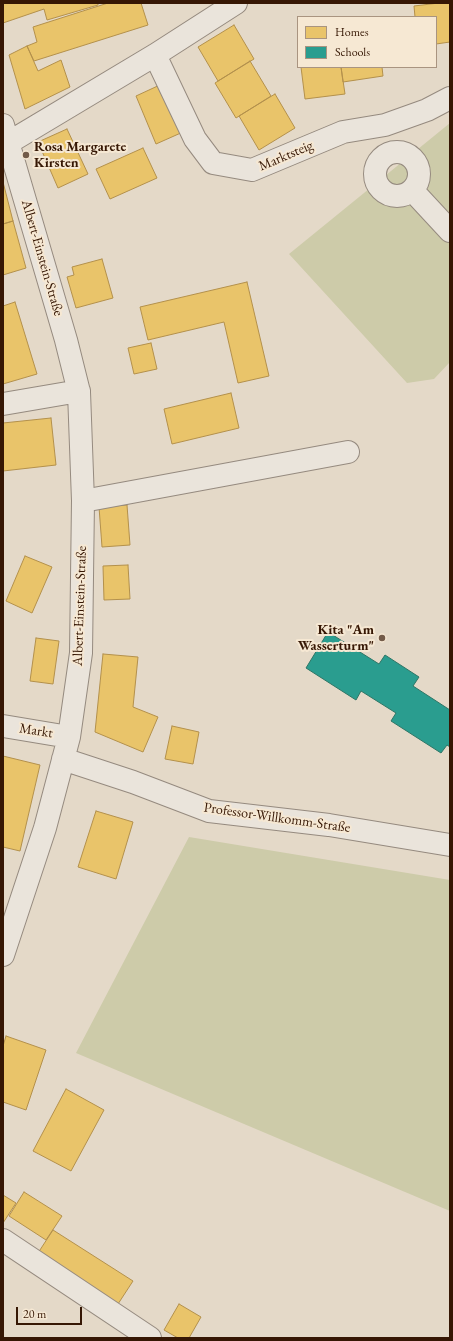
<!DOCTYPE html>
<meta charset="utf-8">
<style>
body{margin:0}
#map{position:relative;width:453px;height:1341px;overflow:hidden;background:#e4d9c8;font-family:"EB Garamond",serif}
canvas{display:block}
.frame{position:absolute;inset:0;border:4px solid #361704;pointer-events:none}
.legend{position:absolute;left:297px;top:16px;width:140px;height:52px;box-sizing:border-box;background:#f6e8d3;border:1px solid #a99480;margin:0;padding:5px 7px;list-style:none;font-size:12px;color:#361704}
.legend li{display:flex;align-items:center;gap:8px;height:20px}
.legend b{width:20px;border:1px solid #a99480}
.scale{position:absolute;left:16px;top:1307px;width:66px;height:18px;box-sizing:border-box;border:2px solid #361704;border-top:0;padding-left:5px;font-size:12px;line-height:14px;white-space:nowrap;color:#361704;-webkit-text-stroke:3px #f6e8d3;paint-order:stroke}
</style>
<div id="map">
<canvas width="453" height="1341"></canvas>
<div class="frame"></div>
<ul class="legend">
<li><b style="height:11px;background:#e9c46a"></b>Homes</li>
<li><b style="height:11px;background:#2a9d8f"></b>Schools</li>
</ul>
<div class="scale">20 m</div>
</div>
<script>
const ctx = document.querySelector('canvas').getContext('2d');
ctx.lineJoin = 'round';
function paint(path, color) { ctx.fillStyle = color; ctx.fill(path, 'evenodd'); }
const toPath = rows => new Path2D(rows.map(r => 'M' + r).join(''));
function trace(path, color, width, dash) { ctx.strokeStyle = color; ctx.lineWidth = width; ctx.lineCap = dash ? 'butt' : 'round'; ctx.setLineDash(dash || []); ctx.stroke(path); }
function label(font, color, halo, rows, align = 'center') {
  ctx.font = font + ' "EB Garamond",serif'; ctx.lineWidth = 4; ctx.setLineDash([]); ctx.textBaseline = 'middle'; ctx.strokeStyle = halo; ctx.fillStyle = color; for (const [text, x, y, turn = 0] of rows) {
    ctx.save(); ctx.translate(x, y); ctx.rotate((+turn || 0) * Math.PI / 180); ctx.textAlign = isNaN(turn) ? turn : align; if (halo) ctx.strokeText(text, 0, 0); ctx.fillText(text, 0, 0); ctx.restore();
  }
}
paint(toPath([
 [450,123,450,362,434,379,407,383,289,254],
 [189,837,450,880,450,1211,76,1053]
]), '#cdcba9');
const homes = toPath([
 [3,3,98,3,98,5,47,20,44,9,3,23,3,3],
 [108,3,141,3,148,25,34,61,27,46,37,42,33,27,108,3],
 [439,3,450,3,450,42,436,44,436,17,415,17,414,6,439,3],
 [234,25,254,59,218,81,198,47,234,25],
 [27,46,38,71,61,60,70,87,25,109,9,55,27,46],
 [250,61,271,96,236,118,215,83,250,61],
 [301,67,341,67,345,94,305,99,301,67],
 [341,67,382,67,383,76,343,82,341,67],
 [162,84,183,132,156,144,136,96,162,84],
 [275,94,295,128,259,150,239,116,275,94],
 [67,129,88,174,58,188,38,142,67,129],
 [143,148,157,178,110,199,96,169,143,148],
 [3,182,13,221,3,224,3,182],
 [13,221,26,268,3,275,3,224,13,221],
 [102,259,113,298,76,308,67,277,74,275,72,267,102,259],
 [247,282,269,376,238,383,224,322,148,340,140,307,247,282],
 [15,302,37,374,3,384,3,306,15,302],
 [151,343,157,369,134,374,128,348,151,343],
 [231,393,239,428,172,444,164,409,231,393],
 [51,418,56,465,3,471,3,423,51,418],
 [127,505,130,545,102,547,99,507,127,505],
 [25,556,52,567,32,613,6,601,25,556],
 [128,565,130,599,104,600,103,566,128,565],
 [36,638,59,641,53,684,30,681,36,638],
 [103,654,138,657,133,707,158,717,143,752,95,732,103,654],
 [172,726,199,732,193,764,165,759,172,726],
 [3,756,40,765,20,851,3,847,3,756],
 [96,811,133,822,116,879,78,867,96,811],
 [6,1036,46,1050,26,1110,3,1102,3,1046,6,1036],
 [66,1089,104,1110,71,1171,33,1151,66,1089],
 [24,1192,62,1216,46,1240,9,1216,24,1192],
 [3,1195,16,1203,3,1223,3,1195],
 [53,1230,133,1281,118,1304,38,1253,53,1230],
 [179,1304,201,1317,189,1338,178,1338,164,1330,179,1304]
]);
paint(homes, '#e9c46a');
trace(homes, '#b3904b', 1);
const schools = toPath([
 [328,632,379,664,385,655,419,677,413,686,450,710,450,747,447,745,441,753,391,721,396,713,361,691,356,700,306,668,328,632]
]);
paint(schools, '#2a9d8f');
trace(schools, '#2e7565', 1);
const minor = toPath([
 [155,55,195,139,213,163,252,170,343,132,385,125,427,110,450,98],
 [3,125,66,340,79,392,83,501,81,653,69,737,45,828,3,955],
 [3,146,155,55,236,3],
 '375 174a22 22 0 1 1 44 0a22 22 0 1 1-44 0Z',
 [412,190,450,231],
 [3,404,79,391],
 [83,501,348,452],
 [3,726,69,737],
 [63,759,133,782,209,811,329,825,450,845],
 [3,1240,150,1338]
]);
trace(minor, '#958a7f', 24);
trace(minor, '#eae4db', 22);
for (const [x, y, r, color] of [
 [26,155,4,"#735b49"],
 [382,638,4,"#735b49"]
]) { const dot = new Path2D(); dot.arc(x, y, r, 0, 2 * Math.PI); ctx.fillStyle = color; ctx.fill(dot); trace(dot, '#f6e8d3', 1.5); }
label('bold 14px', '#361704', '#f6e8d3', [
 ["Rosa Margarete",34,147],
 ["Kirsten",34,163],
 ["Kita \"Am",374,630,"right"],
 ["Wasserturm\"",374,646,"right"]
], 'left');
label('14px', '#361704', '#f6e8d3', [
 ["Marktsteig",286,156,-23],
 ["Albert-Einstein-Straße",42,258,74],
 ["Albert-Einstein-Straße",80,606,-88],
 ["Markt",36,731,9],
 ["Professor-Willkomm-Straße",277,818,8]
]);
</script>
